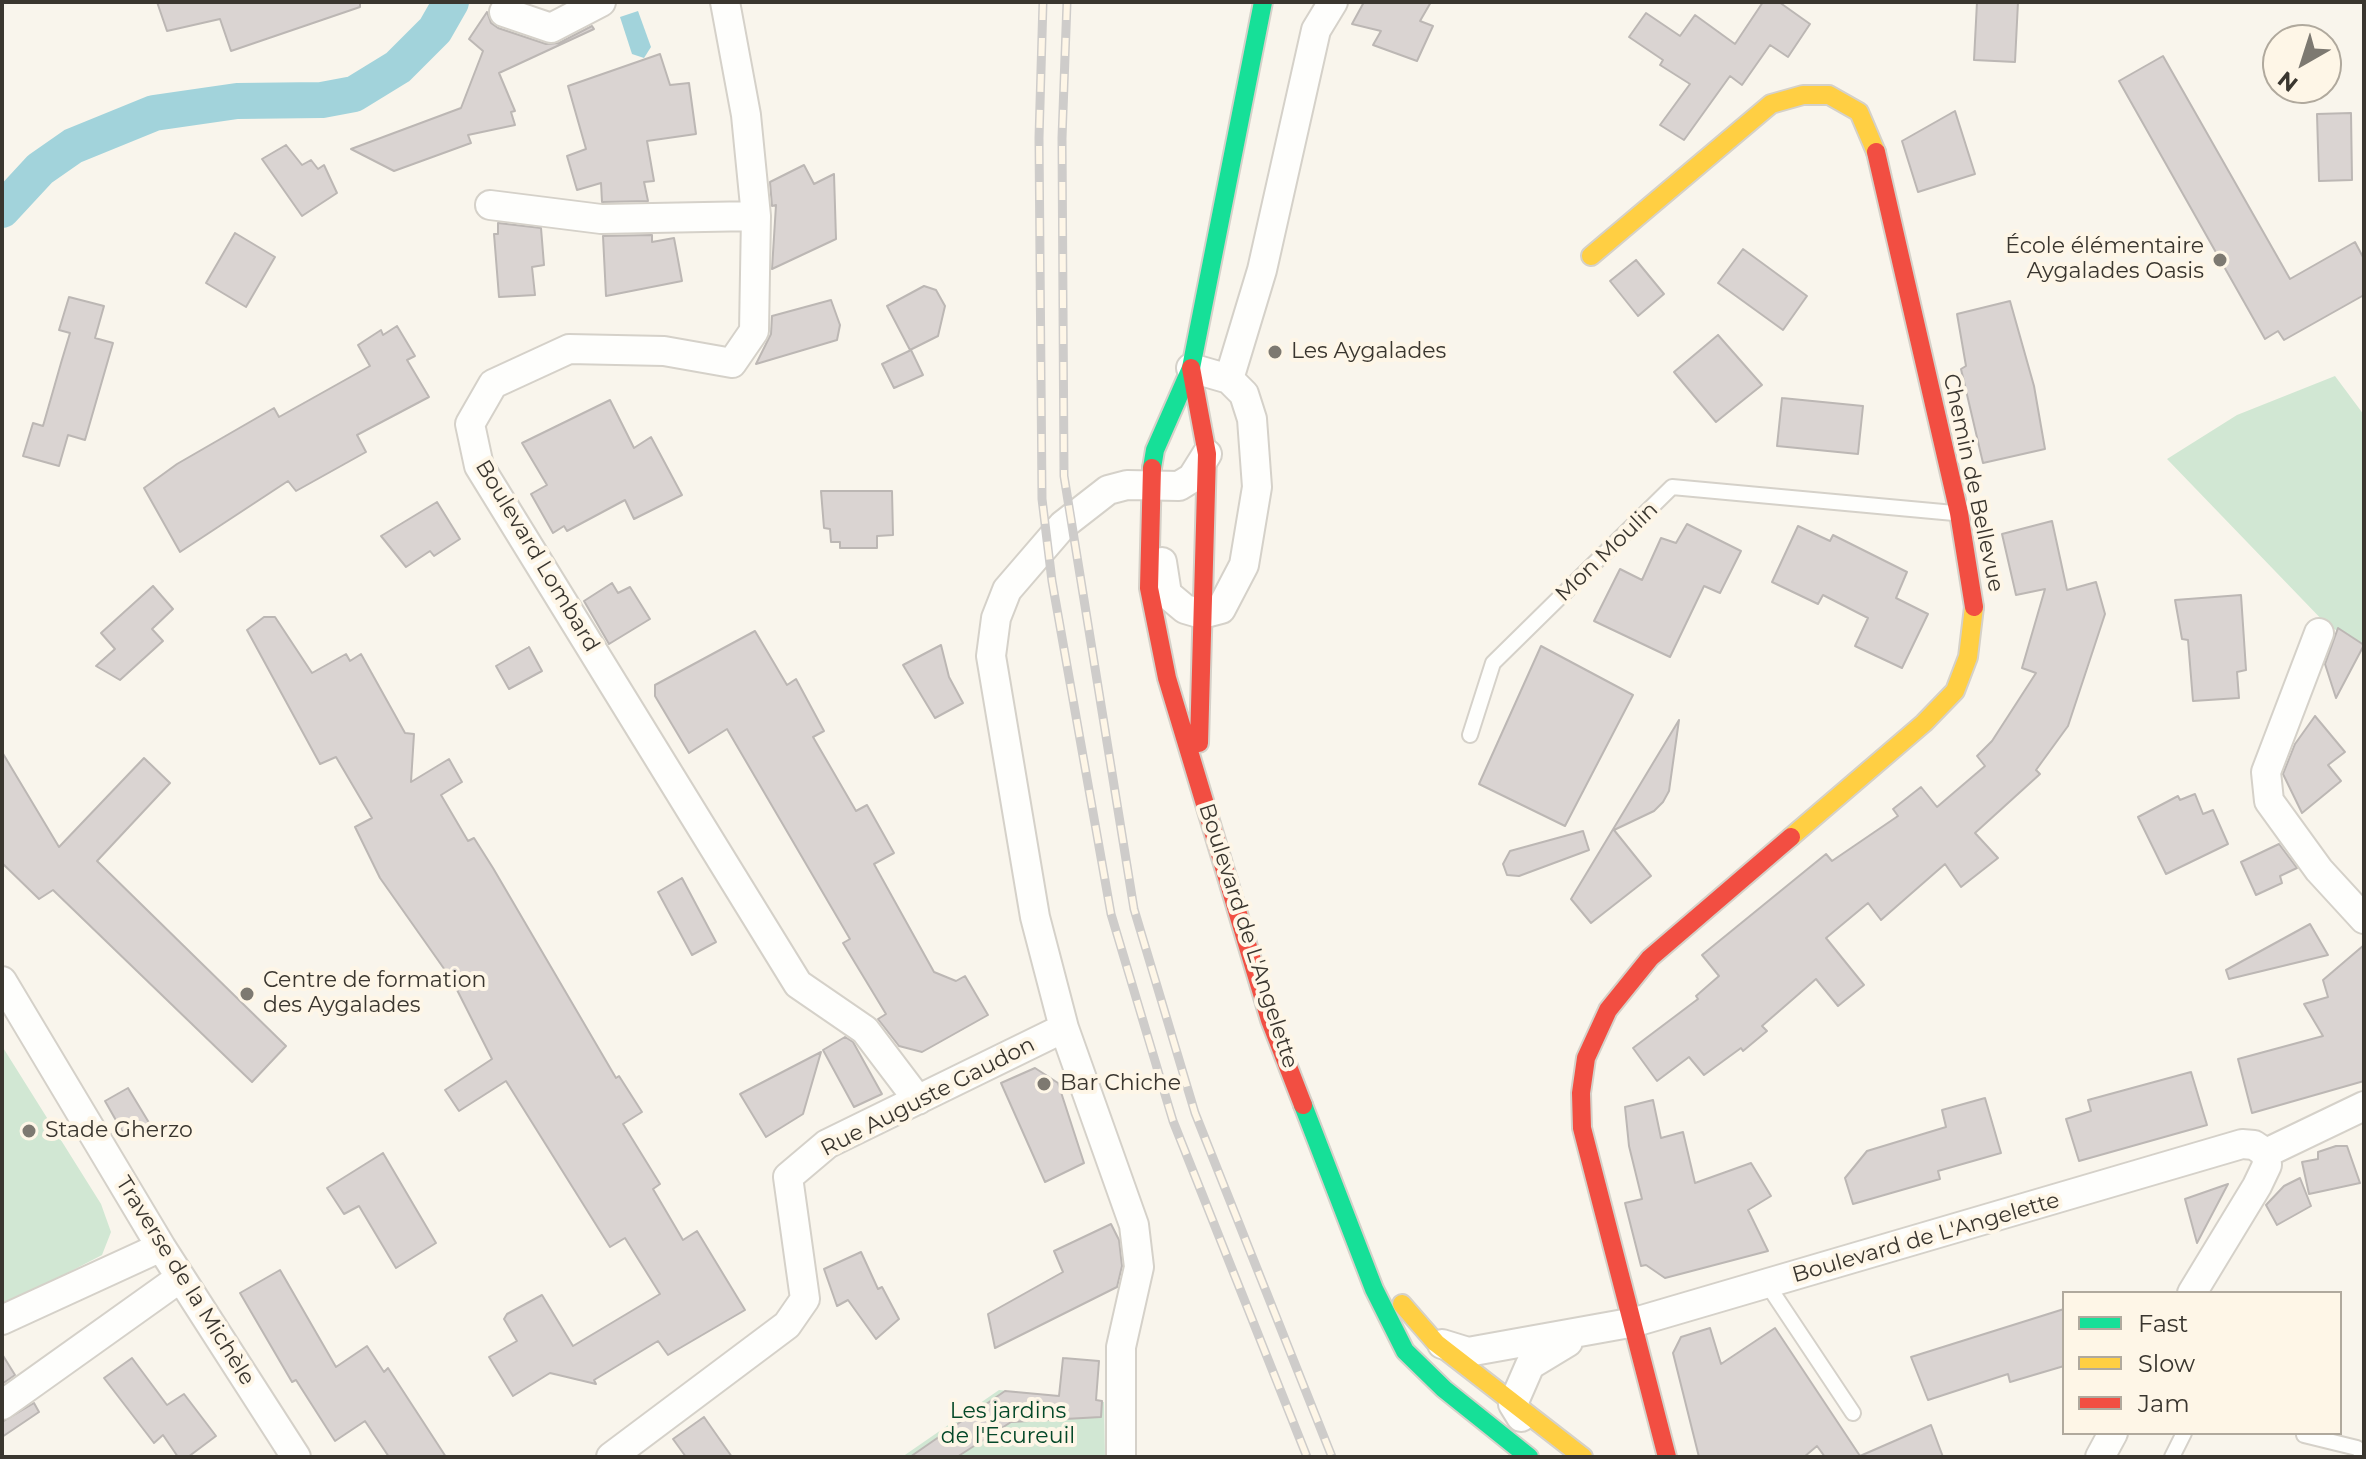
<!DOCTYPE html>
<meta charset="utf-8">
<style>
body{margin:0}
#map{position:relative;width:2366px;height:1459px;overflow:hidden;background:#f9f5ec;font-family:Montserrat,sans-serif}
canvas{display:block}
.frame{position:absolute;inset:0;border:4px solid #3a362f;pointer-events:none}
.legend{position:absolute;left:2062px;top:1291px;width:280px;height:144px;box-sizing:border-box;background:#fef6e7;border:2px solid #b0a99d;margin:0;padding:10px 14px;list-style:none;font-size:24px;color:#3a362f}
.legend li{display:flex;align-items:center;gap:16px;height:40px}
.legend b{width:40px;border:2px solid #b0a99d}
.north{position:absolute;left:2262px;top:24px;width:80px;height:80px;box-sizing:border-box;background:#fef6e7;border:2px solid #b0a99d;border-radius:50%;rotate:219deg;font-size:22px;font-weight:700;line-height:32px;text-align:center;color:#3a362f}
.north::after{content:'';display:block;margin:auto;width:28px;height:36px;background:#7d7971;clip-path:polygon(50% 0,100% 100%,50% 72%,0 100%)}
</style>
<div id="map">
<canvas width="2366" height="1459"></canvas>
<div class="frame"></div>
<ul class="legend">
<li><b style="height:10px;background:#16e098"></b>Fast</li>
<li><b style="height:10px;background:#ffcf43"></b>Slow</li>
<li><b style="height:10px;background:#f24e42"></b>Jam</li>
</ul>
<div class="north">N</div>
</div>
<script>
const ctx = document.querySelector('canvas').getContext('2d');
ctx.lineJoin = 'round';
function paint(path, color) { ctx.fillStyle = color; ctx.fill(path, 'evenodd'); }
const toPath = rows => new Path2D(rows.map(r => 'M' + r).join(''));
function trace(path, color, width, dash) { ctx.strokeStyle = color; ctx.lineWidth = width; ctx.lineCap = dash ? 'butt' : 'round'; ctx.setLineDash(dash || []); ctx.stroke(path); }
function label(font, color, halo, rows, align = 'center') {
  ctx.font = font + ' Montserrat,sans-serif'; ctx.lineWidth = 8; ctx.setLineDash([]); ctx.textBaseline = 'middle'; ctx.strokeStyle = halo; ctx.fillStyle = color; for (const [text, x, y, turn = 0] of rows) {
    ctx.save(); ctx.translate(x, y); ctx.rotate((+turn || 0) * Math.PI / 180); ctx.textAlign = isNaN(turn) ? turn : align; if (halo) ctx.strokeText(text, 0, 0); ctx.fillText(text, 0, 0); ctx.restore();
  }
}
paint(toPath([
 [2335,376,2364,415,2364,644,2328,626,2167,459,2237,415],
 [2,1046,101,1204,111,1232,102,1255,2,1307],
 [999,1390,1104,1402,1105,1457,902,1457]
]), '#d1e7d3');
paint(toPath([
 [638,11,651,47,644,58,632,54,620,17]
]), '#a2d3db');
trace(toPath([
 [2,210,40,169,73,146,154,113,237,101,322,100,354,94,398,67,435,30,451,2]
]), '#a2d3db', 36);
const building = toPath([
 [157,2,360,2,360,7,231,51,220,19,167,31,157,2],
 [1364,2,1431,2,1420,21,1433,26,1417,61,1373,45,1381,31,1352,24,1364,2],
 [1763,2,1779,2,1810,24,1788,57,1770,45,1742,85,1730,76,1684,140,1660,125,1690,84,1660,65,1663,60,1629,37,1646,13,1680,36,1695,15,1735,44,1763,2],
 [1977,2,2018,2,2015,62,1974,60,1977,2],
 [487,12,491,23,498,28,546,44,559,43,592,26,594,29,499,73,515,111,511,112,515,125,468,135,471,143,394,171,351,149,461,108,483,51,469,39,487,12],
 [660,54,670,85,689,83,696,134,647,141,654,181,644,182,648,201,602,202,601,183,577,190,567,156,586,149,568,86,660,54],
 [2163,56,2290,279,2355,242,2364,259,2364,295,2284,340,2278,331,2265,339,2119,81,2163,56],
 [1955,111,1975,174,1918,192,1902,141,1955,111],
 [2351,113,2352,180,2319,181,2317,114,2351,113],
 [286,145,302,165,311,160,318,169,324,165,337,193,302,216,262,159,286,145],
 [804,165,814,184,834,174,836,239,772,269,776,205,772,206,770,182,804,165],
 [498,223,541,228,544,265,532,267,535,295,499,297,494,234,498,234,498,223],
 [235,233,275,257,246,307,206,283,235,233],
 [652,235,652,242,674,238,682,281,606,296,603,236,652,235],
 [1743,249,1807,296,1783,330,1718,283,1743,249],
 [1636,260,1664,294,1638,316,1610,281,1636,260],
 [924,286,936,290,945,306,938,336,910,350,887,306,924,286],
 [69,297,104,306,95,338,113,343,85,440,68,435,59,466,23,456,33,423,43,426,61,363,70,333,59,330,69,297],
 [831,300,840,325,837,340,756,364,771,334,772,316,831,300],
 [2010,301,2034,386,2045,449,1983,463,1961,369,1966,366,1957,314,2010,301],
 [397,326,415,356,407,360,429,397,357,435,366,452,296,491,288,481,180,552,144,488,177,464,274,408,279,417,370,366,358,345,381,330,383,335,397,326],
 [1718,335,1762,385,1716,422,1674,372,1718,335],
 [911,350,923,375,894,388,882,364,911,350],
 [1782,398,1863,406,1858,454,1777,446,1782,398],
 [610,400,634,448,651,437,682,495,634,519,625,500,567,531,564,526,553,533,531,494,547,485,522,443,610,400],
 [821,491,892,491,893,535,877,536,877,548,840,548,840,542,831,542,830,529,824,528,821,491],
 [437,502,460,539,434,556,430,551,406,567,381,536,437,502],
 [2052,521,2067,590,2096,582,2105,614,2068,726,2036,770,2040,774,1975,833,1998,858,1961,887,1945,864,1881,920,1868,903,1826,938,1864,985,1838,1006,1816,979,1762,1026,1767,1031,1743,1051,1741,1048,1704,1075,1689,1057,1657,1081,1633,1048,1698,999,1696,996,1719,976,1702,955,1826,854,1832,861,1898,816,1893,809,1921,787,1937,807,1985,766,1977,756,1992,741,2036,673,2022,668,2045,589,2016,595,2002,534,2052,521],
 [1687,524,1741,551,1720,593,1704,586,1670,657,1594,621,1620,569,1642,580,1661,538,1676,543,1687,524],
 [1798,526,1830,541,1833,535,1907,572,1896,598,1928,614,1902,668,1855,646,1868,618,1823,595,1818,604,1772,582,1798,526],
 [612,583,618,593,630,587,650,619,609,644,584,601,612,583],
 [153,586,173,609,152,629,163,641,120,680,96,666,115,649,101,633,153,586],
 [2241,595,2246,670,2237,672,2239,698,2193,701,2188,640,2182,639,2175,600,2241,595],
 [264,617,275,617,312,673,346,654,350,661,361,654,405,733,414,734,411,782,449,759,462,782,441,795,468,841,474,838,493,868,616,1078,619,1076,642,1112,623,1124,660,1184,653,1189,683,1240,697,1231,745,1310,668,1355,658,1341,594,1380,596,1384,550,1373,513,1396,489,1357,517,1341,504,1319,507,1314,542,1295,573,1346,660,1294,625,1238,610,1247,506,1081,459,1111,445,1090,492,1059,452,980,380,878,355,827,372,818,336,757,320,764,247,630,264,617],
 [2338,628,2364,645,2336,698,2325,664,2338,628],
 [755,631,787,685,796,679,824,731,813,737,856,811,867,805,894,853,874,864,934,972,956,981,965,976,988,1015,922,1052,899,1046,878,1019,886,1014,843,943,850,939,727,729,689,753,655,696,655,685,755,631],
 [941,645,949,677,963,703,935,718,903,665,941,645],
 [1541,646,1633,695,1565,826,1479,784,1541,646],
 [529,647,542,671,509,689,496,666,529,647],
 [2315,716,2345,752,2328,765,2341,781,2302,813,2283,774,2295,744,2315,716],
 [1679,720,1669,791,1663,802,1654,811,1614,830,1651,876,1591,923,1571,899,1679,720],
 [2,752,59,847,144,758,170,783,97,861,286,1046,252,1082,53,890,39,899,2,863,2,752],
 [2195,794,2203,814,2213,810,2228,844,2166,874,2138,817,2178,796,2180,800,2195,794],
 [1583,831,1589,850,1519,876,1507,875,1503,864,1510,851,1583,831],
 [2279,844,2297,868,2280,876,2282,883,2256,895,2241,862,2279,844],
 [682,878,716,942,692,955,658,892,682,878],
 [2310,924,2328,955,2229,979,2226,970,2310,924],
 [2364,945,2364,1081,2252,1113,2238,1059,2323,1036,2304,1004,2328,997,2323,980,2364,945],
 [845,1037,853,1042,882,1094,854,1107,823,1050,845,1037],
 [821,1052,803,1114,766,1137,740,1094,821,1052],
 [1035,1068,1058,1083,1084,1163,1045,1182,1001,1083,1035,1068],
 [2191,1072,2207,1125,2079,1161,2066,1119,2091,1111,2088,1100,2191,1072],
 [128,1088,151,1126,126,1138,105,1101,128,1088],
 [1985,1098,2001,1153,1938,1171,1940,1179,1853,1204,1845,1178,1867,1151,1946,1127,1942,1110,1985,1098],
 [1653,1100,1661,1138,1683,1132,1695,1183,1751,1163,1771,1196,1748,1210,1768,1251,1665,1278,1646,1265,1641,1266,1625,1203,1642,1199,1629,1146,1625,1107,1653,1100],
 [2336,1146,2347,1146,2360,1183,2309,1194,2302,1162,2318,1159,2318,1152,2336,1146],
 [383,1153,436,1243,396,1268,359,1206,344,1214,327,1188,383,1153],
 [2300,1178,2311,1206,2277,1225,2266,1205,2284,1186,2300,1178],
 [2228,1184,2197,1243,2185,1199,2228,1184],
 [1111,1224,1119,1240,1122,1266,1117,1287,995,1348,988,1314,1063,1272,1054,1251,1111,1224],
 [861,1252,878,1289,882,1287,899,1319,876,1339,848,1300,837,1306,824,1269,861,1252],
 [280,1270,336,1367,367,1346,384,1372,388,1368,446,1457,389,1457,365,1421,335,1441,296,1380,292,1382,240,1293,280,1270],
 [2064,1309,2064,1366,2010,1382,2008,1374,1928,1400,1911,1357,2064,1309],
 [1710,1328,1721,1364,1775,1328,1860,1456,1931,1425,1943,1457,1825,1457,1817,1446,1804,1457,1699,1457,1673,1353,1681,1337,1710,1328],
 [2,1354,15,1375,2,1384,2,1354],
 [132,1358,167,1405,184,1394,216,1436,188,1457,178,1457,163,1435,154,1443,104,1378,132,1358],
 [1063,1358,1099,1361,1096,1400,1102,1401,1101,1417,1011,1422,957,1457,910,1457,1005,1391,1059,1396,1063,1358],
 [34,1403,39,1412,2,1437,2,1422,34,1403],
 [704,1417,732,1457,686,1457,673,1439,704,1417]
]);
paint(building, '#dad4d2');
trace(building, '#bcb7b4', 2);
const lane = toPath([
 [1470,735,1493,663,1672,487,1954,513],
 [1767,1284,1853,1413],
 [2304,1435,2357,1448,2364,1455],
 [2172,1457,2184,1433]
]);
const street = toPath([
 [725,2,746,115,756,216,754,331,732,363,664,351,569,349,493,384,470,424,479,466,798,984,865,1030,918,1100],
 [504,12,551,28,601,2],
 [490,205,601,219,756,216],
 [1229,379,1262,270,1316,30,1333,2],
 [1162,562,1167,594,1185,609,1202,614,1221,609,1244,565,1257,487,1252,419,1244,394,1229,379,1191,368],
 [2319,633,2266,772,2269,801,2319,870,2364,919],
 [2,981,161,1247,296,1457],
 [2266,1153,2364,1106],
 [2192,1293,2257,1186,2267,1165,2266,1153],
 [2,1320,161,1247],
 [1442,1344,1468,1352,1635,1322,2242,1144,2254,1145,2266,1153],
 [2,1405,180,1278],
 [1521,1417,1513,1404,1530,1365,1568,1342],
 [611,1457,787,1325,805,1299,788,1177,827,1144,1064,1028],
 [1121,1457,1121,1347,1139,1267,1134,1225,1064,1028,1035,917,991,656,996,618,1007,590,1063,525,1108,490,1127,485,1179,486,1192,478,1207,454],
 [2100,1457,2113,1433]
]);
const fast = toPath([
 [1152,468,1155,450,1191,368,1263,2],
 [1303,1105,1374,1289,1405,1351,1444,1389,1529,1457]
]);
const slow = toPath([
 [1591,256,1771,104,1803,95,1829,95,1859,112,1876,152],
 [1791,837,1924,723,1955,691,1968,657,1974,607],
 [1402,1304,1436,1343,1583,1457]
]);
const jam = toPath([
 [1876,152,1959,513,1974,607],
 [1191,368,1207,454,1199,743],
 [1152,468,1149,588,1167,678,1270,1020,1303,1105],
 [1667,1457,1582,1128,1581,1093,1586,1058,1608,1010,1650,958,1791,837]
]);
trace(lane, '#d5d1c9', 18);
trace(street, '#d5d1c9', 32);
trace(fast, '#d5d1c9', 22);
trace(slow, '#d5d1c9', 22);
trace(jam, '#d5d1c9', 22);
trace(lane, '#fefefc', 14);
trace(street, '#fefefc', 28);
trace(fast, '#16e098', 18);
trace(slow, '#ffcf43', 18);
trace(jam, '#f24e42', 18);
const rail = toPath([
 [1043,2,1039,138,1042,499,1052,581,1111,914,1173,1121,1307,1457],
 [1067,2,1062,138,1064,476,1134,909,1195,1113,1332,1457]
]);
trace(rail, '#ceccca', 9);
trace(rail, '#fef6e7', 6, [18]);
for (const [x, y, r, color] of [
 [2220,260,8,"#7d7971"],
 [1275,352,8,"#7d7971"],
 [247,994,8,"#7d7971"],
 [1044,1084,8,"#7d7971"],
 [29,1131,8,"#7d7971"]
]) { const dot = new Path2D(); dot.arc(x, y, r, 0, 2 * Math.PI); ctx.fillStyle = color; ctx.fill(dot); trace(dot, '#fef6e7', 3); }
label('22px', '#3a362f', '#fef6e7', [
 ["École élémentaire",2204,247,"right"],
 ["Aygalades Oasis",2204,272,"right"],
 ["Les Aygalades",1291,352],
 ["Centre de formation",263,981],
 ["des Aygalades",263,1006],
 ["Bar Chiche",1060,1084],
 ["Stade Gherzo",45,1131]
], 'left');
label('22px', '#3a362f', '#fef6e7', [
 ["Chemin de Bellevue",1973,483,78],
 ["Mon Moulin",1607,552,-44],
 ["Boulevard Lombard",537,556,59],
 ["Boulevard de L'Angelette",1248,936,72],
 ["Rue Auguste Gaudon",928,1097,-27],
 ["Boulevard de L'Angelette",1926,1238,-16],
 ["Traverse de la Michèle",185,1281,58]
]);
label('22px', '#044828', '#fef6e7', [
 ["Les jardins",1008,1412],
 ["de l'Ecureuil",1008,1437]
]);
</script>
